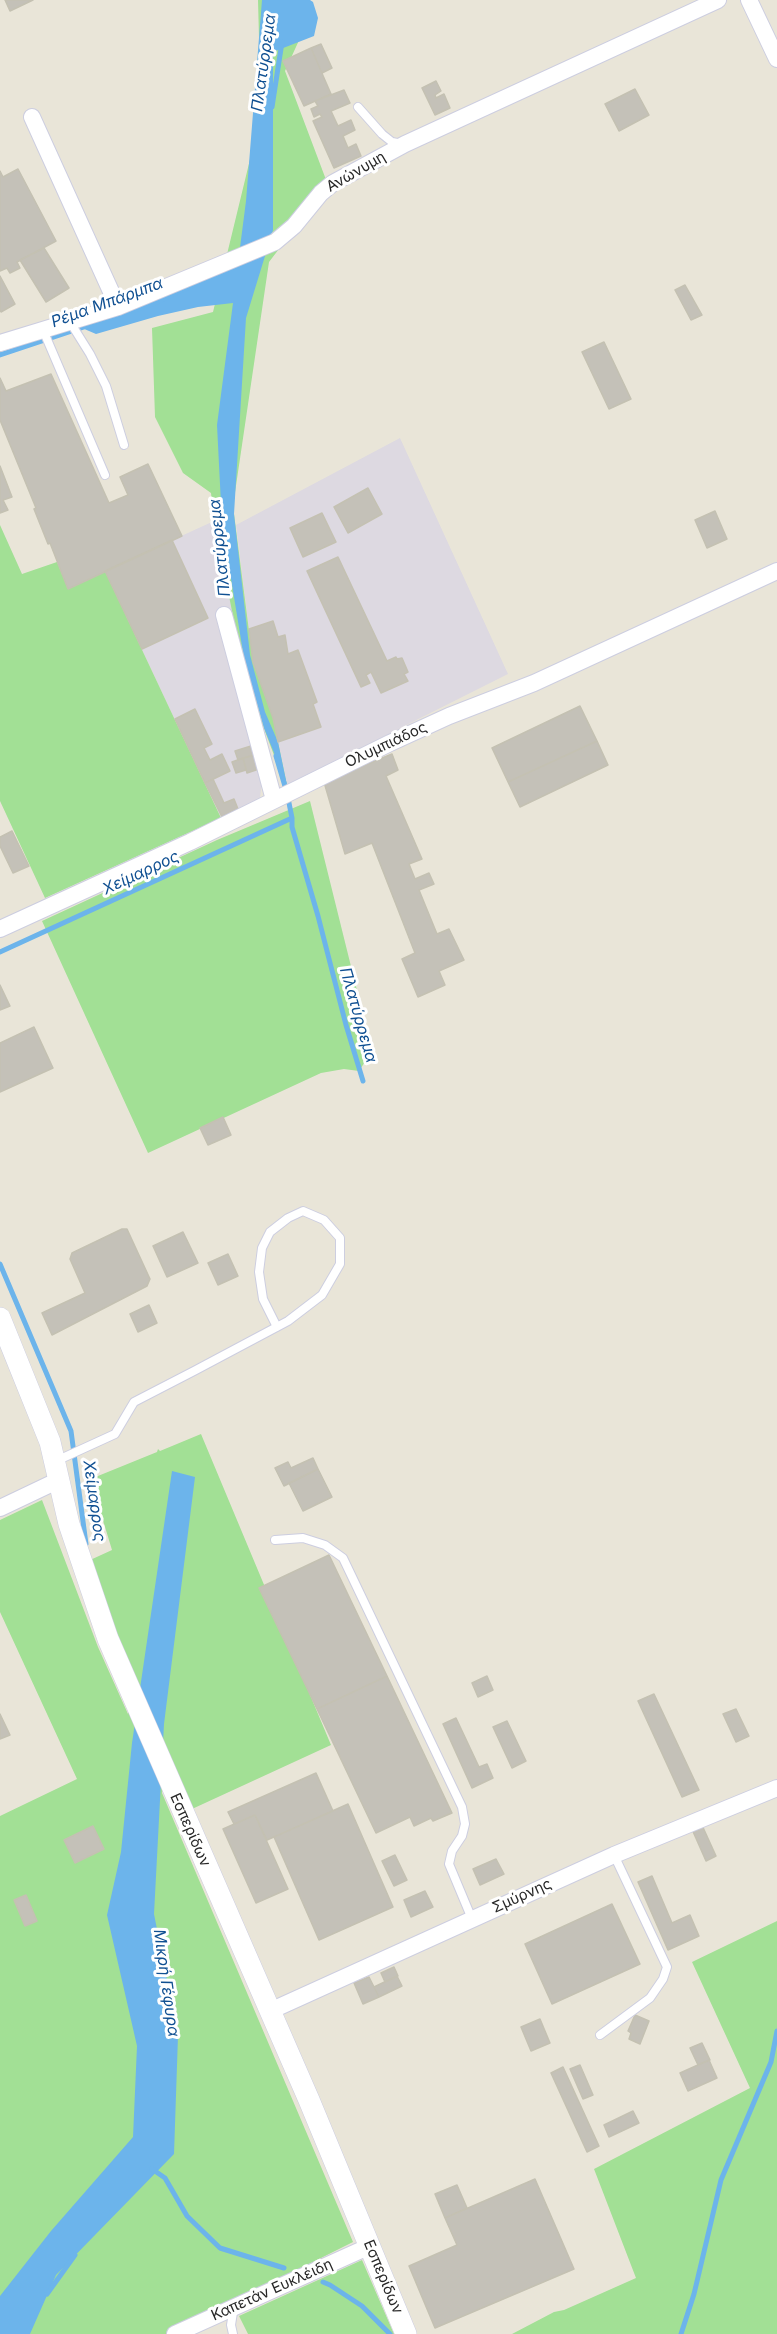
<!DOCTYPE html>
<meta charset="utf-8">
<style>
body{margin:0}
canvas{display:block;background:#e9e5d8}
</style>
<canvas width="777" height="2334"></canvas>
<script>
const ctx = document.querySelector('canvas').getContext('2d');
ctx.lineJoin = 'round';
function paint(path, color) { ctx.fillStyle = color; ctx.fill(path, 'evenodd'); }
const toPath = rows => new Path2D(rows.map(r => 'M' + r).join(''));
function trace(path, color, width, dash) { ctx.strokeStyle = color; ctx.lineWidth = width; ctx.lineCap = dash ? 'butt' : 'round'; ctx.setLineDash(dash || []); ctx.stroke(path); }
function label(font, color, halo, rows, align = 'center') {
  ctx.font = font + ' Inter,sans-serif'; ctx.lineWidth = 6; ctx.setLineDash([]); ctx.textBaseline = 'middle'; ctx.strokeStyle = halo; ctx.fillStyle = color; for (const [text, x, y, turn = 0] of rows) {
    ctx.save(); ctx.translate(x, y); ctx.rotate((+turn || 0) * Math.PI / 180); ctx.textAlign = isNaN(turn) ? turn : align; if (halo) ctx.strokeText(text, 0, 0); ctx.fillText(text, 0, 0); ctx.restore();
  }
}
paint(toPath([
 [400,438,508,674,287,785,273,718,253,662,236,525],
 [214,521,233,610,216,619,262,781,260,798,221,818,105,571]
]), '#ddd9e1');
paint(toPath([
 [258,0,304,0,306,25,285,71,328,185,269,262,233,506,253,662,273,718,287,785,286,787,246,681,214,521,211,493,183,473,155,417,152,328,213,312,261,114],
 [0,525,22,574,57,562,68,588,105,571,221,818,45,898,0,801],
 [310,801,372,1051,359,1071,344,1069,321,1073,148,1153,42,921,217,840],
 [201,1434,331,1745,192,1809,168,1761,162,1793,353,2242,169,2334,0,2334,0,1816,77,1779,0,1612,0,1520,42,1500,98,1647,128,1714,130,1699,88,1561,112,1550,92,1484,93,1478,157,1452,158,1449,160,1451],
 [777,1921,777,2334,512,2334,554,2312,564,2310,636,2278,594,2169,750,2088,692,1962],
 [362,2260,394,2334,248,2334,239,2316]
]), '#a2e095');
paint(toPath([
 [262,0,310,0,313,2,318,18,314,36,273,52,273,230,246,318,234,514,250,655,265,712,278,742,287,785,264,728,244,658,222,524,217,425,233,303,198,307,158,316,96,334,82,328,153,304,238,263,246,201],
 [172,1471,195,1477,164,1724,154,1914,178,2036,174,2154,56,2275,30,2334,0,2334,0,2296,51,2231,133,2137,137,2046,107,1915,121,1852,132,1743]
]), '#6cb4eb');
trace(toPath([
 [272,107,282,42],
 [0,355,153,304,193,285],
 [276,756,287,793,292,818,292,827,318,916,346,1025,363,1081],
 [0,952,292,818],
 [0,1264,71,1431,86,1544],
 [152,2169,165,2178,187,2216,220,2248,284,2268],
 [323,2282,330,2285,362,2306,390,2334],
 [47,2294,75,2255],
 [681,2334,694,2294,721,2180,771,2062,777,2031]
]), '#6cb4eb', 5);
const building = toPath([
 [5,0,33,0,10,11,5,0],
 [321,44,332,68,322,73,311,48,321,44],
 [311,48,331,94,304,106,283,61,311,48],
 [436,81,441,91,435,95,436,98,444,94,450,108,435,115,422,88,436,81],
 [635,89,649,115,619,131,605,104,635,89],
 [344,90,350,103,331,111,338,126,351,120,355,130,343,136,348,148,356,144,361,156,334,168,313,121,322,117,320,114,314,117,311,109,318,106,315,101,344,90],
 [18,169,56,241,17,262,20,268,10,273,7,268,0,271,0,171,3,177,18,169],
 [44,248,69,288,46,302,20,260,44,248],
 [0,276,15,304,1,312,0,310,0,276],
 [685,285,702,315,691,320,675,290,685,285],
 [604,342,631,399,609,409,582,352,604,342],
 [51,374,109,503,128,495,120,477,148,464,182,536,68,589,50,543,48,544,34,509,36,508,0,420,0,378,6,391,51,374],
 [0,466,12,497,3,500,8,510,0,513,0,466],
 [368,488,382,514,348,533,334,507,368,488],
 [715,511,727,539,707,548,695,520,715,511],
 [322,513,336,542,303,557,290,528,322,513],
 [172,540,208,618,142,649,105,571,172,540],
 [338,557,387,661,396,657,397,659,402,658,408,672,404,674,408,681,381,693,371,672,366,675,370,683,361,687,307,571,338,557],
 [273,621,278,637,285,635,288,654,298,650,317,702,313,704,321,727,278,742,273,718,253,662,249,629,273,621],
 [580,706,597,741,508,782,492,748,580,706],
 [195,709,212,744,204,748,210,760,222,754,230,771,205,783,175,719,195,709],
 [597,741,608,765,520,807,508,782,597,741],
 [251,746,254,755,238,760,235,751,251,746],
 [392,754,398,770,386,776,422,859,409,864,415,879,429,873,434,884,419,890,437,934,449,929,464,960,439,971,445,985,418,997,402,959,415,953,372,843,345,854,324,782,392,754],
 [254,755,259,769,247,773,243,758,254,755],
 [243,758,246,770,236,773,232,762,243,758],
 [213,779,224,803,234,799,238,809,222,817,205,783,213,779],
 [12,831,29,866,13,873,0,846,0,837,12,831],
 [0,985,10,1006,0,1010,0,985],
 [34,1027,53,1068,0,1092,0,1043,34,1027],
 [223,1117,231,1135,208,1145,200,1128,223,1117],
 [122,1229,127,1229,150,1279,147,1286,52,1335,42,1313,85,1293,70,1259,72,1253,122,1229],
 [183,1232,198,1263,167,1277,153,1246,183,1232],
 [228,1254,238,1276,218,1285,208,1263,228,1254],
 [149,1305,157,1323,138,1332,130,1314,149,1305],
 [313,1458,318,1469,284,1486,275,1468,288,1462,291,1468,313,1458],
 [318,1469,332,1497,303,1511,289,1483,318,1469],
 [329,1555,387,1676,317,1709,259,1588,329,1555],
 [387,1676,452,1813,433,1821,431,1818,414,1826,410,1817,376,1833,317,1709,387,1676],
 [487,1676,493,1690,478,1697,472,1683,487,1676],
 [654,1694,699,1790,682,1797,638,1701,654,1694],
 [736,1709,749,1736,736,1742,723,1714,736,1709],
 [0,1714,10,1735,0,1739,0,1714],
 [456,1718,479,1767,487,1764,493,1778,472,1788,443,1724,456,1718],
 [507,1721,526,1761,512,1768,493,1727,507,1721],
 [316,1773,333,1811,267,1840,255,1815,234,1824,228,1812,316,1773],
 [348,1804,393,1907,319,1940,274,1837,348,1804],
 [255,1815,288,1889,256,1903,223,1829,255,1815],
 [701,1823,716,1856,706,1861,691,1827,701,1823],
 [93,1826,104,1849,75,1863,64,1840,93,1826],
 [395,1855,407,1880,394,1886,382,1861,395,1855],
 [496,1859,504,1874,480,1885,473,1869,496,1859],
 [652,1876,672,1923,690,1915,699,1936,668,1950,638,1882,652,1876],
 [425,1891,433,1907,411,1917,404,1900,425,1891],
 [26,1895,37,1921,25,1926,14,1900,26,1895],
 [612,1904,640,1964,552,2004,525,1944,612,1904],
 [394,1967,398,1976,385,1982,381,1973,394,1967],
 [397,1976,402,1986,379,1997,374,1987,397,1976],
 [369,1977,379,1997,363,2004,354,1983,369,1977],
 [635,2015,649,2021,640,2044,629,2039,631,2033,628,2031,635,2015],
 [540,2019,550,2043,531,2051,521,2027,540,2019],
 [702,2043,710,2060,698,2065,690,2048,702,2043],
 [709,2060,717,2078,688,2091,680,2073,709,2060],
 [580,2065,593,2095,583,2099,570,2069,580,2065],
 [563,2067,599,2146,587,2152,551,2073,563,2067],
 [633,2111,639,2123,609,2137,604,2125,633,2111],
 [535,2179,574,2269,435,2328,409,2266,457,2245,445,2218,535,2179],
 [457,2185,467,2208,445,2218,435,2194,457,2185]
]);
paint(building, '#c4c1b8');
trace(building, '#c4c1b2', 1.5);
const service = toPath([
 [358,107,382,134,392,142,403,144],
 [70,322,90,354,106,386,124,445],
 [43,330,105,475],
 [56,1461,115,1434,134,1402,194,1371,288,1321,322,1295,340,1264,340,1238,324,1220,303,1211,288,1218,270,1232,262,1248,259,1272,263,1299,277,1327],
 [275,1540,303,1538,325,1545,343,1558,462,1807,465,1824,462,1836,452,1851,449,1864,472,1919],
 [600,2035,650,1998,663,1979,667,1967,614,1855],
 [233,2334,231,2325,234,2306]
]);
const minor = toPath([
 [749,0,777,59],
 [32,117,118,307],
 [0,343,118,307,275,242,294,226,321,193,333,183,405,144,718,0],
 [224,615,274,800],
 [0,929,190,842,390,743,449,716,534,683,777,571],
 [0,1508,59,1480],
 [270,2011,614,1855,777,1788],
 [175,2334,370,2246]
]);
const tertiary = toPath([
 [0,1318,50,1442,69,1524,108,1639,309,2100,406,2334]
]);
trace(service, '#cdcee0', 10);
trace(minor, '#cdcee0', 18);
trace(tertiary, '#cdcee0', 22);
trace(service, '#fff', 8);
trace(minor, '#fff', 16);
trace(tertiary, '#fff', 21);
label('15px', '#272727', '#fff', [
 ["Ανώνυμη",356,172,-30],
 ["Ολυμπιάδος",386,745,-25],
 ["Εσπερίδων",190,1830,66],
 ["Σμύρνης",522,1896,-24],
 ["Εσπερίδων",383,2277,67],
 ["Καπετάν Ευκλέιδη",272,2290,-24]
]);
label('italic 16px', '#105092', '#fff', [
 ["Πλατύρρεμα",264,63,-82],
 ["Ρέμα Μπάρμπα",107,303,-20],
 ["Πλατύρρεμα",220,548,-96],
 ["Χείμαρρος",141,873,-25],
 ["Πλατύρρεμα",358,1015,74],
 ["Χείμαρρος",94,1501,82],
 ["Μικρή Γέφυρα",166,1983,82]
]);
</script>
